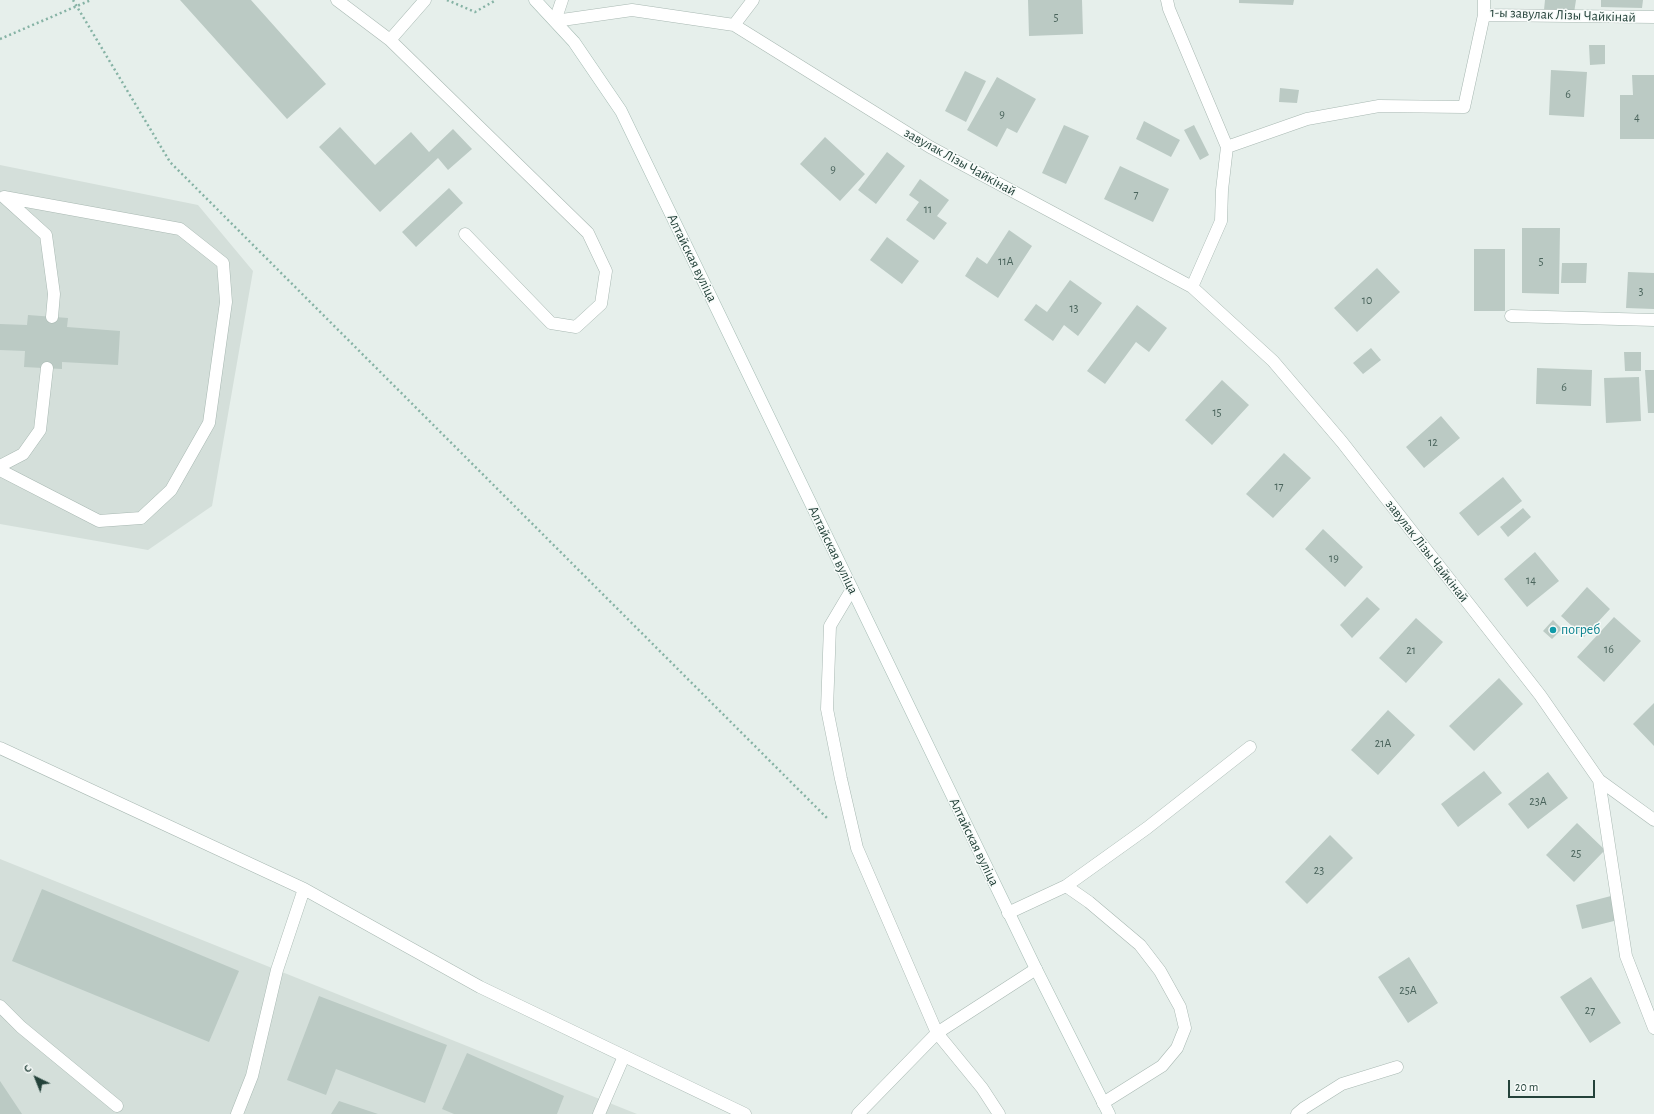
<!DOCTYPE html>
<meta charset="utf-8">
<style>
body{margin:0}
#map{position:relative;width:1654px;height:1114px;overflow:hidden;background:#e6efeb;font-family:"Alegreya Sans",sans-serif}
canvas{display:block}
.north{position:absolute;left:16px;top:1058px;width:40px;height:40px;-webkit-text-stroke:3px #f7fbf9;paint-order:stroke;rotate:317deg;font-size:11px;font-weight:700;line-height:16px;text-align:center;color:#24423a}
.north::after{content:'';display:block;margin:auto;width:14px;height:18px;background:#24423a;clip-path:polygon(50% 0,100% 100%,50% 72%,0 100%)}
.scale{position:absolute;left:1508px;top:1080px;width:87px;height:18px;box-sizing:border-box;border:2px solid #24423a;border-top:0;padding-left:5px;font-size:12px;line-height:14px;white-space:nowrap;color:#24423a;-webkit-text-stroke:3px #f7fbf9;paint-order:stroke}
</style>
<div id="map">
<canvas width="1654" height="1114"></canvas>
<div class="north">С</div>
<div class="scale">20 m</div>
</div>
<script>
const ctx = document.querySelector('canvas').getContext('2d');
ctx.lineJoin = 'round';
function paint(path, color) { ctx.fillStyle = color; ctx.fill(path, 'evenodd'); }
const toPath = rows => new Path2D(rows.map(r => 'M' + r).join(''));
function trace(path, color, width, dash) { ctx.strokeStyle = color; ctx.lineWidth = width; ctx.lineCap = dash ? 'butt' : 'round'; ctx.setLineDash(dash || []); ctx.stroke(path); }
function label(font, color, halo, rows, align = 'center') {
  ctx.font = font + ' "Alegreya Sans",sans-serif'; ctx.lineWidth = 3; ctx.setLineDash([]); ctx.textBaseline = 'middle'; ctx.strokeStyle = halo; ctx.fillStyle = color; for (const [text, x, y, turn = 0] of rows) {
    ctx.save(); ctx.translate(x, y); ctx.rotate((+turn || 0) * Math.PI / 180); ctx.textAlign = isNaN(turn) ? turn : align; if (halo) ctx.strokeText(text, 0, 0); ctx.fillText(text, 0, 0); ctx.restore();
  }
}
paint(toPath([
 [0,165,198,205,253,271,212,506,148,550,0,524],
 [0,859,277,970,637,1114,0,1114]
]), '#d4dfda');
paint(toPath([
 [180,0,251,0,326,84,287,119],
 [1028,0,1082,0,1083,34,1029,36],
 [1239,0,1294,0,1293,5,1239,3],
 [1545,0,1576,0,1574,13,1544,10],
 [1601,0,1643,0,1642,8,1601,7],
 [1589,45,1605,45,1605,64,1590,65],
 [1551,70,1587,72,1584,117,1549,115],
 [965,71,986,81,966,122,945,111],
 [1632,75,1654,75,1654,139,1620,139,1620,95,1633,95],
 [997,77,1036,99,1017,133,1007,128,997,147,967,130],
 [1280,88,1299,90,1297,103,1279,102],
 [1144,121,1180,140,1171,157,1136,139],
 [1064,125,1089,136,1066,184,1042,173],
 [1194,125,1209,155,1200,160,1184,130],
 [340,127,375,165,411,132,429,152,453,129,472,149,448,170,438,158,380,212,319,147],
 [825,137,865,174,840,201,800,164],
 [887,152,905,166,876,204,858,190],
 [1120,166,1169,189,1153,222,1104,199],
 [920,179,949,200,937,216,947,223,934,240,906,220,919,202,909,195],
 [449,188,463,203,416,247,402,232],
 [1522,228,1560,228,1559,294,1522,293],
 [1009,230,1032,246,998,298,965,276,977,257,987,264],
 [887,237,919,261,902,284,870,260],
 [1474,249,1505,249,1505,311,1474,311],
 [1562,263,1587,263,1586,283,1561,283],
 [1377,268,1400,292,1357,332,1334,308],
 [1628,272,1654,273,1654,309,1626,308],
 [1070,280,1102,303,1078,336,1064,325,1053,341,1024,320,1036,304,1047,312],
 [1137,305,1167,328,1149,352,1136,342,1105,384,1087,371],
 [28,315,68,318,67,327,120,331,118,365,62,362,62,369,24,367,25,351,0,350,0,324,27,325],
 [1371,348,1381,360,1363,374,1353,363],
 [1624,352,1641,352,1641,371,1625,371],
 [1537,368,1592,370,1591,406,1536,404],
 [1645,370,1654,370,1654,413,1648,413],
 [1639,377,1641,421,1606,423,1604,378],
 [1222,380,1249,405,1212,445,1185,420],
 [1441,416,1460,438,1424,468,1406,447],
 [1284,453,1311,478,1273,518,1246,494],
 [1503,477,1522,501,1478,536,1459,513],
 [1523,508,1531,517,1508,537,1500,527],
 [1323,529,1363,567,1345,587,1305,549],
 [1535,552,1559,581,1527,607,1504,579],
 [1587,587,1610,609,1584,637,1561,616],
 [1367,597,1380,609,1352,638,1340,625],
 [1614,617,1641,641,1604,682,1577,657],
 [1416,618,1443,642,1406,683,1379,658],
 [1553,620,1562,629,1552,639,1543,631],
 [1499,678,1523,704,1474,751,1449,726],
 [1654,703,1654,746,1633,724],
 [1388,710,1415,735,1378,775,1351,750],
 [1484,771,1502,793,1458,827,1441,804],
 [1548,772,1568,798,1528,829,1508,804],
 [1577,823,1605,850,1574,882,1546,855],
 [1330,835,1353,858,1307,904,1285,882],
 [42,889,239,971,209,1042,12,961],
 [1611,896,1618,920,1582,929,1576,905],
 [1409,957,1438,1003,1408,1023,1378,977],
 [1591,977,1621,1023,1590,1043,1560,997],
 [319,996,447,1045,425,1103,336,1069,326,1095,287,1080],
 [467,1053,564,1096,557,1114,454,1114,442,1109],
 [0,1081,22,1114,0,1114],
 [339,1101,378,1114,331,1114]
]), '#bbcac4');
const lane = toPath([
 [337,0,390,40],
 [425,0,390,40,588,233,606,271,601,304,576,327,551,323,465,234],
 [555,21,562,0],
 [4,197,46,235,54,294,52,317],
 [0,466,23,454,40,430,47,368],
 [0,470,99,521,141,518,171,490,209,423,226,302,223,263,180,229,4,197],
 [852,589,830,626,827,709,841,779,857,848,937,1033,982,1088,999,1114],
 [0,748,304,889,480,987,745,1114],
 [1066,886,1147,828,1250,747],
 [1008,913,1066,886,1089,902,1140,945,1160,971,1180,1007,1185,1028,1177,1048,1162,1066,1103,1103],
 [0,1006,21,1027,117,1106],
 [237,1114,252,1076,277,970,304,889],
 [599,1114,624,1056],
 [858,1114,937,1033,1036,969]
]);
const street = toPath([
 [1167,0,1169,9,1227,147,1222,190,1221,221,1192,287],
 [1484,0,1484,15,1654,17],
 [555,21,632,10,734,25,753,0],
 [734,25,930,147,1192,287,1273,361,1342,442,1540,695,1599,780,1654,820],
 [1227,147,1307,119,1379,106,1464,107,1484,15],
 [1511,316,1654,320],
 [1599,780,1626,956,1654,1028],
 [1297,1114,1304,1108,1342,1084,1397,1067]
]);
const secondary = toPath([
 [535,0,574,42,621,111,1036,969,1109,1114]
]);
trace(lane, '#a8b8b2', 13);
trace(street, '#a8b8b2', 13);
trace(secondary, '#a4bbb3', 13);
trace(toPath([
 [73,0,170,162,828,819],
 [447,0,475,12,496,0],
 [0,39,91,0]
]), '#86b3a5', 2.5, [2, 3]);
trace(lane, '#fff', 12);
trace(street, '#fff', 12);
trace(secondary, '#fff', 12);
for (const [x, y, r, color] of [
 [1553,630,4,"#0f9aa8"]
]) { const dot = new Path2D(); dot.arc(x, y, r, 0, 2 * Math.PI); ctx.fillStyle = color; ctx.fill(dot); trace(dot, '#f7fbf9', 1.5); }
label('12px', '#4a645c', null, [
 ["5",1056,17],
 ["6",1568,94],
 ["9",1002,114],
 ["4",1637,117],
 ["9",833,169],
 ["7",1136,194],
 ["11",928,209],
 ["11А",1006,261],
 ["5",1541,261],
 ["3",1641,291],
 ["10",1367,300],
 ["13",1074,308],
 ["6",1564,387],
 ["15",1217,412],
 ["12",1433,442],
 ["17",1279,486],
 ["19",1334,558],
 ["14",1531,580],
 ["16",1609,649],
 ["21",1411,650],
 ["21А",1383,743],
 ["23А",1538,801],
 ["25",1576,853],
 ["23",1319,870],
 ["25А",1408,990],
 ["27",1590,1010]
]);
label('14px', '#24423a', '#f7fbf9', [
 ["1-ы завулак Лізы Чайкінай",1563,15,2],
 ["завулак Лізы Чайкінай",960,162,29],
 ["Алтайская вуліца",692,258,64],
 ["Алтайская вуліца",833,550,64],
 ["завулак Лізы Чайкінай",1427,551,52],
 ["Алтайская вуліца",974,842,64]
]);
label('14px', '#0d838f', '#f7fbf9', [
 ["погреб",1561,630]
], 'left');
</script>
